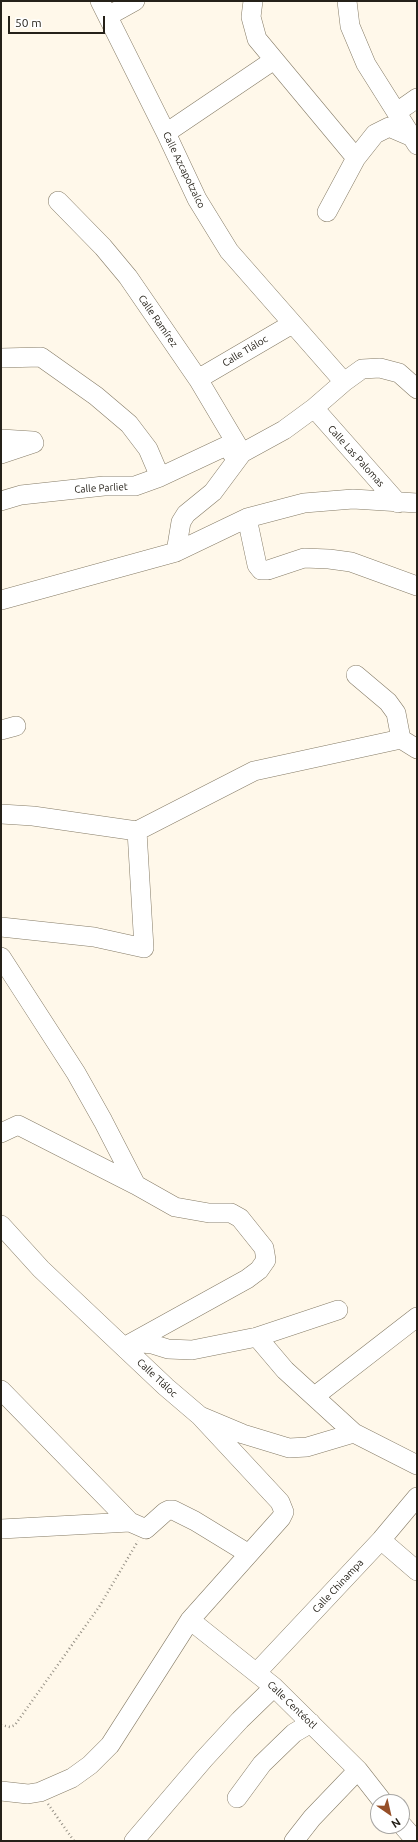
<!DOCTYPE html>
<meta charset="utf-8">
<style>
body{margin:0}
#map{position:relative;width:418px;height:1842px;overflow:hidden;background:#fff8ea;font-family:Ubuntu,sans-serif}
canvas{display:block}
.frame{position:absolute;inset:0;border:2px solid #252119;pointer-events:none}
.north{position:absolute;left:370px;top:1794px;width:40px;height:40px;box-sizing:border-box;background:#fff;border:1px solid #a8a6a3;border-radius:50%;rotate:146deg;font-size:11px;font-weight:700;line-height:16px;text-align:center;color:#252119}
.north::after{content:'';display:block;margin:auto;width:14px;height:18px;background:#964f28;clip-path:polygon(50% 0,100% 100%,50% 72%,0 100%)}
.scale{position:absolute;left:8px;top:16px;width:97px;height:18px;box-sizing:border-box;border:2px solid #252119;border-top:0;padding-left:5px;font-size:12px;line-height:14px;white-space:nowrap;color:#252119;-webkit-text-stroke:3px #fff;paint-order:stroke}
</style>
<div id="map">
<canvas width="418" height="1842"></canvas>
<div class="frame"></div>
<div class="north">N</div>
<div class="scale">50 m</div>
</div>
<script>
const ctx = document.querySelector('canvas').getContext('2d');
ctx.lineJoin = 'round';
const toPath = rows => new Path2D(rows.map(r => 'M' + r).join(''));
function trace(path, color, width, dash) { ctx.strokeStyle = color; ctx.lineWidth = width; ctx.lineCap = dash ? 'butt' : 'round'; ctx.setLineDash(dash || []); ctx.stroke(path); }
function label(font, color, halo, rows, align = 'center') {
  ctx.font = font + ' Ubuntu,sans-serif'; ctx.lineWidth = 4; ctx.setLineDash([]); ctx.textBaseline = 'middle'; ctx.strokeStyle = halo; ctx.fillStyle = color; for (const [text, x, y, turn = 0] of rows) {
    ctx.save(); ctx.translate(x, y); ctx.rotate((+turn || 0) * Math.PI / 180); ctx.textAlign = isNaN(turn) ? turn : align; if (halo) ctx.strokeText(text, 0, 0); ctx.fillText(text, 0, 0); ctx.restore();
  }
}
const minor = toPath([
 [100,1,166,133,197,199,229,251,344,382],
 [253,1,251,17,257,39,356,158],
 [347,1,350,26,366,64,417,145],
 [108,16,135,1],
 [397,112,417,98],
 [166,133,274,60],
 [58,201,103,247,128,277,198,379,242,453],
 [327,212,356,158,375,134,389,127,410,136],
 [1,358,41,357,96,396,129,424,148,449,160,477],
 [198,379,292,324],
 [314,408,398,503],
 [1,439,33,441,34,443,1,454],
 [1,501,21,495,104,486,135,486,160,477,224,447,228,448,236,459],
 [247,518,257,565,261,570,268,570,304,558,329,559,351,562,417,586],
 [176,552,181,522,186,514,213,492,242,453,284,430,314,408,344,382,362,369,380,368,399,373,417,389],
 [1,600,176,552,247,518,304,503,353,499,417,503],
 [356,675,388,702,396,713,401,739],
 [1,730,16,726],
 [1,814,33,816,137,831,254,771,401,739,417,749],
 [1,927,94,937,144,948,137,831],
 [1,957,76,1073,103,1121,136,1185,175,1207,209,1213,231,1213,240,1218,264,1248,266,1260,259,1270,247,1279,124,1347],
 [1,1133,18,1125,136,1185],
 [1,1225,41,1269,166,1387,200,1416,243,1434,289,1448,307,1447,354,1433,417,1465],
 [257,1337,285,1370,354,1433],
 [133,1342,152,1344,168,1349,192,1350,257,1337,338,1310],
 [1,1390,130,1522,146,1529,165,1512,169,1510,173,1510,195,1521,249,1554],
 [315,1396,417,1317],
 [1,1529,130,1522],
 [381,1540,417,1571],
 [190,1620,274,1687,358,1770,383,1802],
 [257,1672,381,1540,417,1497],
 [1,1791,28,1794,40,1792,72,1778,90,1765,110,1745,190,1620,281,1518,284,1512,280,1502,200,1416],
 [237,1798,262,1764,294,1733,311,1723],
 [402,1825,416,1841],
 [134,1841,204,1759,240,1720,274,1687],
 [294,1841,312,1818,358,1770]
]);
trace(minor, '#857b66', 20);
trace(toPath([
 [1,1725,10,1727,15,1725,99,1607,138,1541],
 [48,1804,74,1841]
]), '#969186', 2.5, [1, 3]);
trace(minor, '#fff', 19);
label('10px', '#252119', '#fff', [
 ["Calle Azcapotzalco",184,170,64],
 ["Calle Ramírez",158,321,55],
 ["Calle Tláloc",245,351,-31],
 ["Calle Las Palomas",356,456,48],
 ["Calle Parliet",101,488,-3],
 ["Calle Tláloc",157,1378,43],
 ["Calle Chinampa",338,1586,-47],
 ["Calle Centéotl",292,1705,44]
]);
</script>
